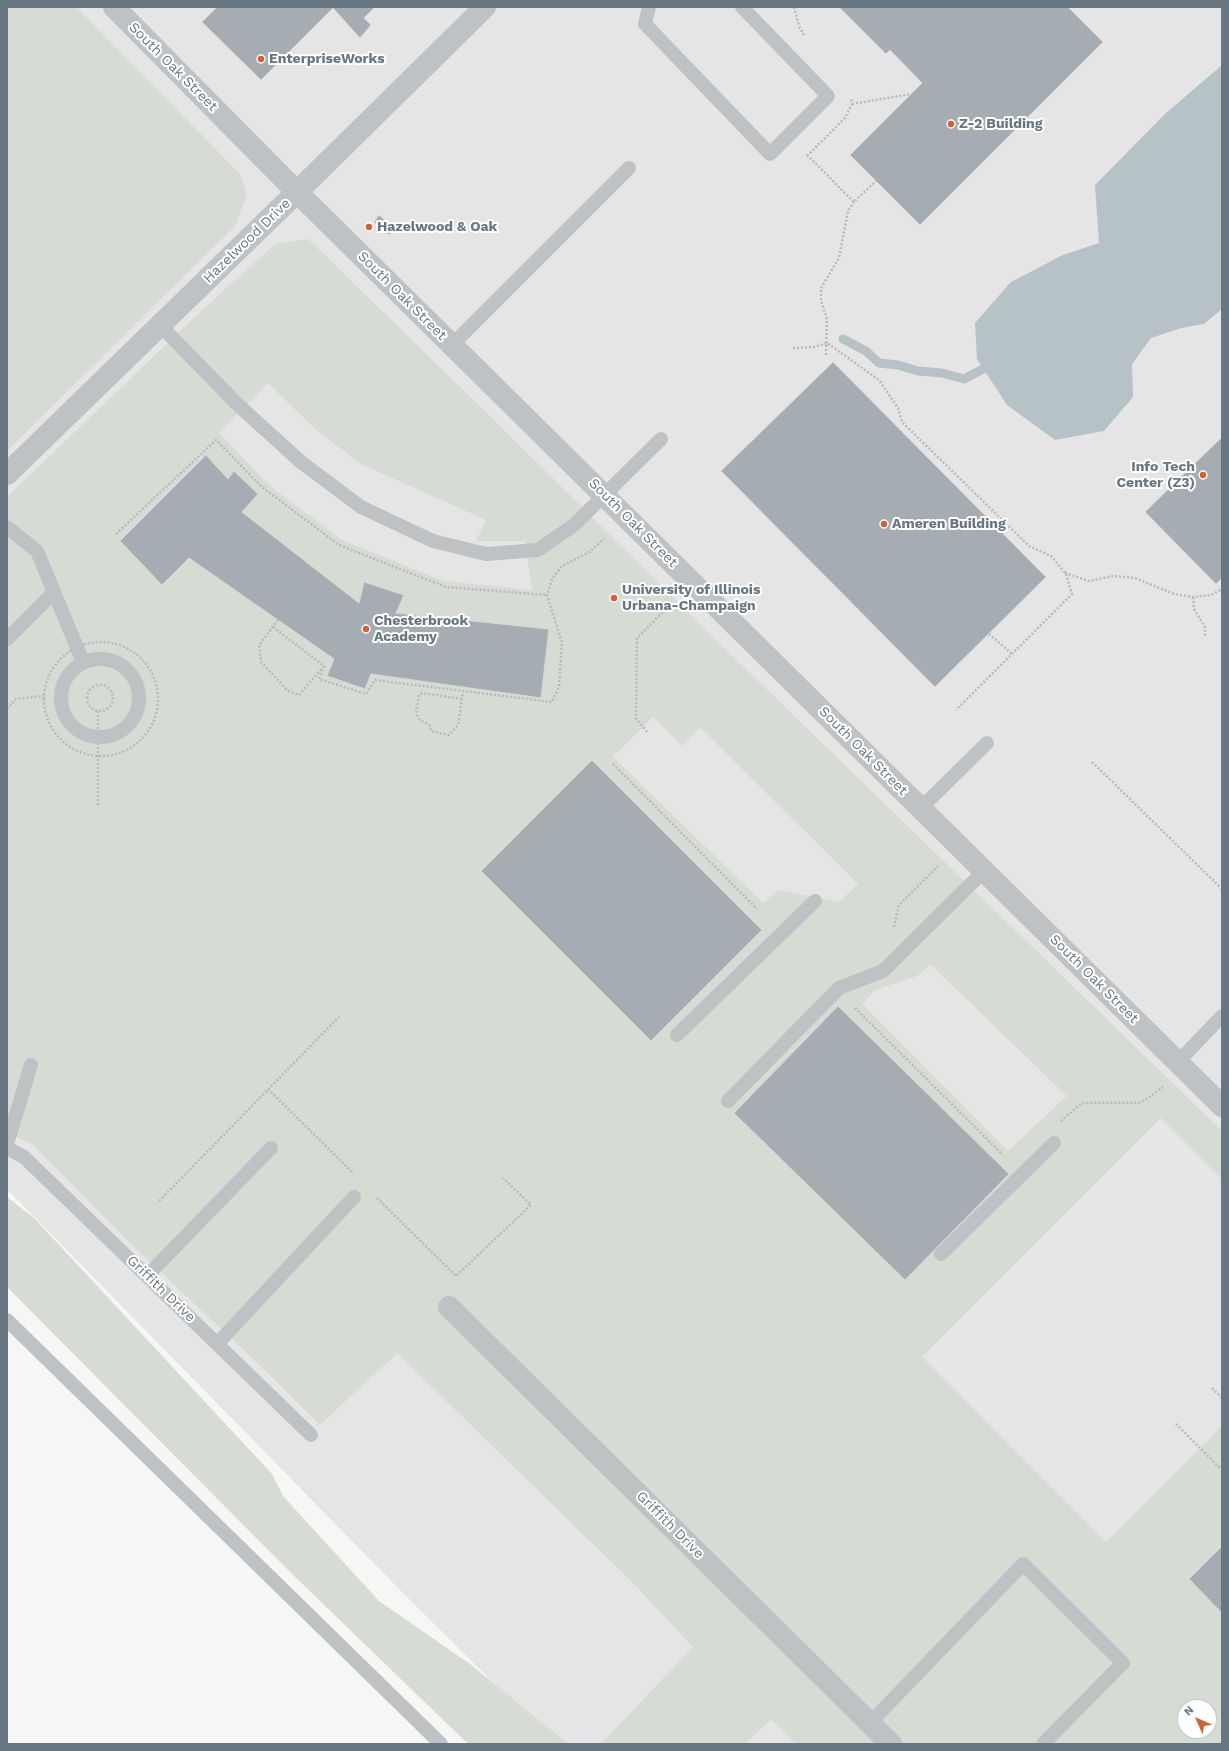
<!DOCTYPE html>
<style>
body{margin:0}
#map{position:relative;width:1229px;height:1751px;overflow:hidden;background:#f6f6f4;font-family:"Work Sans",sans-serif}
canvas{display:block}
.frame{position:absolute;inset:0;border:8px solid #687682;pointer-events:none}
.north{position:absolute;left:1177px;top:1699px;width:40px;height:40px;box-sizing:border-box;background:#fff;border:1px solid #c3c8cd;border-radius:50%;rotate:315deg;font-size:11px;font-weight:700;line-height:16px;text-align:center;color:#687682}
.north::after{content:'';display:block;margin:auto;width:14px;height:18px;background:#d36038;clip-path:polygon(50% 0,100% 100%,50% 72%,0 100%)}
</style>
<div id="map">
<canvas width="1229" height="1751"></canvas>
<div class="frame"></div>
<div class="north">N</div>
</div>
<script>
const ctx = document.querySelector('canvas').getContext('2d');
ctx.lineJoin = 'round';
function paint(path, color) { ctx.fillStyle = color; ctx.fill(path, 'evenodd'); }
const toPath = rows => new Path2D(rows.map(r => 'M' + r).join(''));
function trace(path, color, width, dash) { ctx.strokeStyle = color; ctx.lineWidth = width; ctx.lineCap = dash ? 'butt' : 'round'; ctx.setLineDash(dash || []); ctx.stroke(path); }
function label(font, color, halo, rows, align = 'center') {
  ctx.font = font + ' "Work Sans",sans-serif'; ctx.lineWidth = 4; ctx.setLineDash([]); ctx.textBaseline = 'middle'; ctx.strokeStyle = halo; ctx.fillStyle = color; for (const [text, x, y, turn = 0] of rows) {
    ctx.save(); ctx.translate(x, y); ctx.rotate((+turn || 0) * Math.PI / 180); ctx.textAlign = isNaN(turn) ? turn : align; if (halo) ctx.strokeText(text, 0, 0); ctx.fillText(text, 0, 0); ctx.restore();
  }
}
paint(toPath([
 [7,7,1222,7,1222,1744,555,1744,403,1593,7,1189],
 [1185,1707,1209,1707,1209,1731,1185,1731]
]), '#e4e5e4');
paint(toPath([
 [7,7,76,7,240,174,247,194,235,226,7,451],
 [308,239,492,418,722,646,1222,1131,1222,1179,1161,1118,922,1357,1106,1542,1222,1426,1222,1546,1189,1579,1222,1613,1222,1744,796,1744,771,1719,745,1744,601,1744,693,1647,632,1582,397,1353,320,1425,267,1372,129,1242,33,1145,7,1132,7,497,197,315,275,244],
 [268,383,314,428,361,464,486,520,476,541,525,541,532,590,443,581,342,540,271,487,219,433],
 [206,455,228,479,234,471,258,494,242,512,359,603,365,582,403,595,396,613,549,629,541,697,371,674,365,689,327,676,334,659,189,558,162,585,120,541],
 [653,717,682,746,700,727,858,884,839,902,779,890,763,903,613,757],
 [930,964,1067,1096,1008,1151,862,1004,875,990,917,976],
 [1185,1707,1209,1707,1209,1731,1185,1731],
 [7,1197,34,1218,272,1474,283,1496,379,1601,470,1664,568,1744,468,1744,289,1571,7,1287]
]), '#d6dbd3');
paint(toPath([
 [1222,65,1222,309,1204,324,1181,328,1151,338,1132,364,1133,397,1104,431,1055,440,1007,405,977,359,975,323,1011,282,1063,255,1099,243,1095,185,1166,113]
]), '#b7c2c6');
trace(toPath([
 [843,339,866,351,879,363,898,365,918,371,942,373,964,379,983,369]
]), '#b7c2c6', 9);
const building = toPath([
 [217,7,375,7,364,18,371,25,360,38,333,8,261,80,202,22,217,7],
 [839,7,1068,7,1103,42,920,225,850,155,922,83,890,50,886,54,839,7],
 [379,215,395,229,389,235,374,222,379,215],
 [833,362,1046,577,935,687,721,471,833,362],
 [1222,437,1222,578,1216,584,1145,512,1222,437],
 [206,455,228,479,234,471,258,494,242,512,359,603,364,582,404,595,396,613,549,629,541,698,371,674,365,689,327,676,334,659,189,558,162,585,120,541,206,455],
 [592,760,762,930,651,1041,481,871,592,760],
 [838,1006,1009,1174,905,1280,734,1113,838,1006],
 [1222,1546,1222,1613,1189,1579,1222,1546]
]);
paint(building, '#a6adb2');
trace(building, '#d8d8d6', 1);
trace(toPath([
 [794,7,799,26,805,37],
 [852,104,911,94],
 [807,155,854,202,876,181],
 [807,156,845,118,852,104,851,98],
 [793,348,814,347,827,343,879,380,898,408,902,422,1029,546,1051,556,1066,574,1072,594,956,710],
 [826,355,827,319,821,301,821,288,839,258,848,211,854,202],
 [116,534,216,440,262,487,339,545,446,587,547,595],
 [1065,573,1089,581,1113,576,1135,578,1174,594,1193,597,1211,595,1222,589],
 [1193,597,1194,609,1205,627,1205,638],
 [278,620,259,645,261,662,288,691,299,695,322,668],
 [273,627,324,666,319,679,366,694,375,680,552,702,559,687,562,643,547,595,552,579,562,566,588,553,604,539],
 [989,634,1012,654],
 '44 699a57 57 0 1 1 114 0a57 57 0 1 1-114 0Z',
 '87 698a13 13 0 1 1 26 0a13 13 0 1 1-26 0Z',
 [462,699,423,693,419,695,416,713,419,719,430,726,431,731,449,735,458,725,463,691],
 [7,709,16,699,44,696],
 [98,711,98,807],
 [647,732,636,718,637,638,671,604],
 [1092,762,1222,889],
 [613,764,757,909],
 [894,927,899,905,939,865],
 [855,1008,1003,1155],
 [268,1089,354,1174],
 [1061,1121,1082,1103,1138,1103,1147,1099,1163,1087],
 [377,1198,456,1276,531,1205,503,1178],
 [159,1201,339,1017],
 [1212,1388,1222,1398],
 [1176,1424,1222,1470]
]), '#b8bbbd', 2.5, [2, 2]);
trace(toPath([
 [649,7,645,24,770,154,828,96,742,7],
 [160,325,237,404,301,462,361,507,433,541,486,554,538,550,574,525,661,439],
 [452,345,629,168],
 [7,527,37,551,83,662],
 [7,639,54,592],
 '61 698a39 39 0 1 1 78 0a39 39 0 1 1-78 0Z',
 [921,808,987,743],
 [677,1035,815,901],
 [1178,1062,1222,1016],
 [728,1101,839,988,883,971,984,871],
 [7,1144,31,1065],
 [7,1148,24,1157,311,1435],
 [941,1254,1054,1143],
 [147,1276,271,1148],
 [7,1320,441,1744],
 [217,1344,354,1197],
 [870,1723,1023,1564,1123,1663,1043,1744]
]), '#bec2c5', 14);
trace(toPath([
 [114,7,297,192,1222,1106],
 [7,474,297,192,485,7],
 [449,1307,891,1744]
]), '#bec2c5', 22);
for (const [x, y, r, color] of [
 [261,59,4,"#d36038"],
 [951,124,4,"#d36038"],
 [369,227,4,"#d36038"],
 [1203,475,4,"#d36038"],
 [884,524,4,"#d36038"],
 [614,598,4,"#d36038"],
 [366,629,4,"#d36038"]
]) { const dot = new Path2D(); dot.arc(x, y, r, 0, 2 * Math.PI); ctx.fillStyle = color; ctx.fill(dot); trace(dot, '#fff', 1.5); }
label('bold 14px', '#687682', '#fff', [
 ["EnterpriseWorks",269,59],
 ["Z-2 Building",959,124],
 ["Hazelwood & Oak",377,227],
 ["Info Tech",1195,467,"right"],
 ["Center (Z3)",1195,483,"right"],
 ["Ameren Building",892,524],
 ["University of Illinois",622,590],
 ["Urbana-Champaign",622,606],
 ["Chesterbrook",374,621],
 ["Academy",374,637]
], 'left');
label('14px', '#687682', '#fff', [
 ["South Oak Street",173,67,45],
 ["Hazelwood Drive",247,241,-44],
 ["South Oak Street",402,296,45],
 ["South Oak Street",633,523,45],
 ["South Oak Street",863,751,45],
 ["South Oak Street",1094,979,45],
 ["Griffith Drive",161,1289,44],
 ["Griffith Drive",670,1525,45]
]);
</script>
